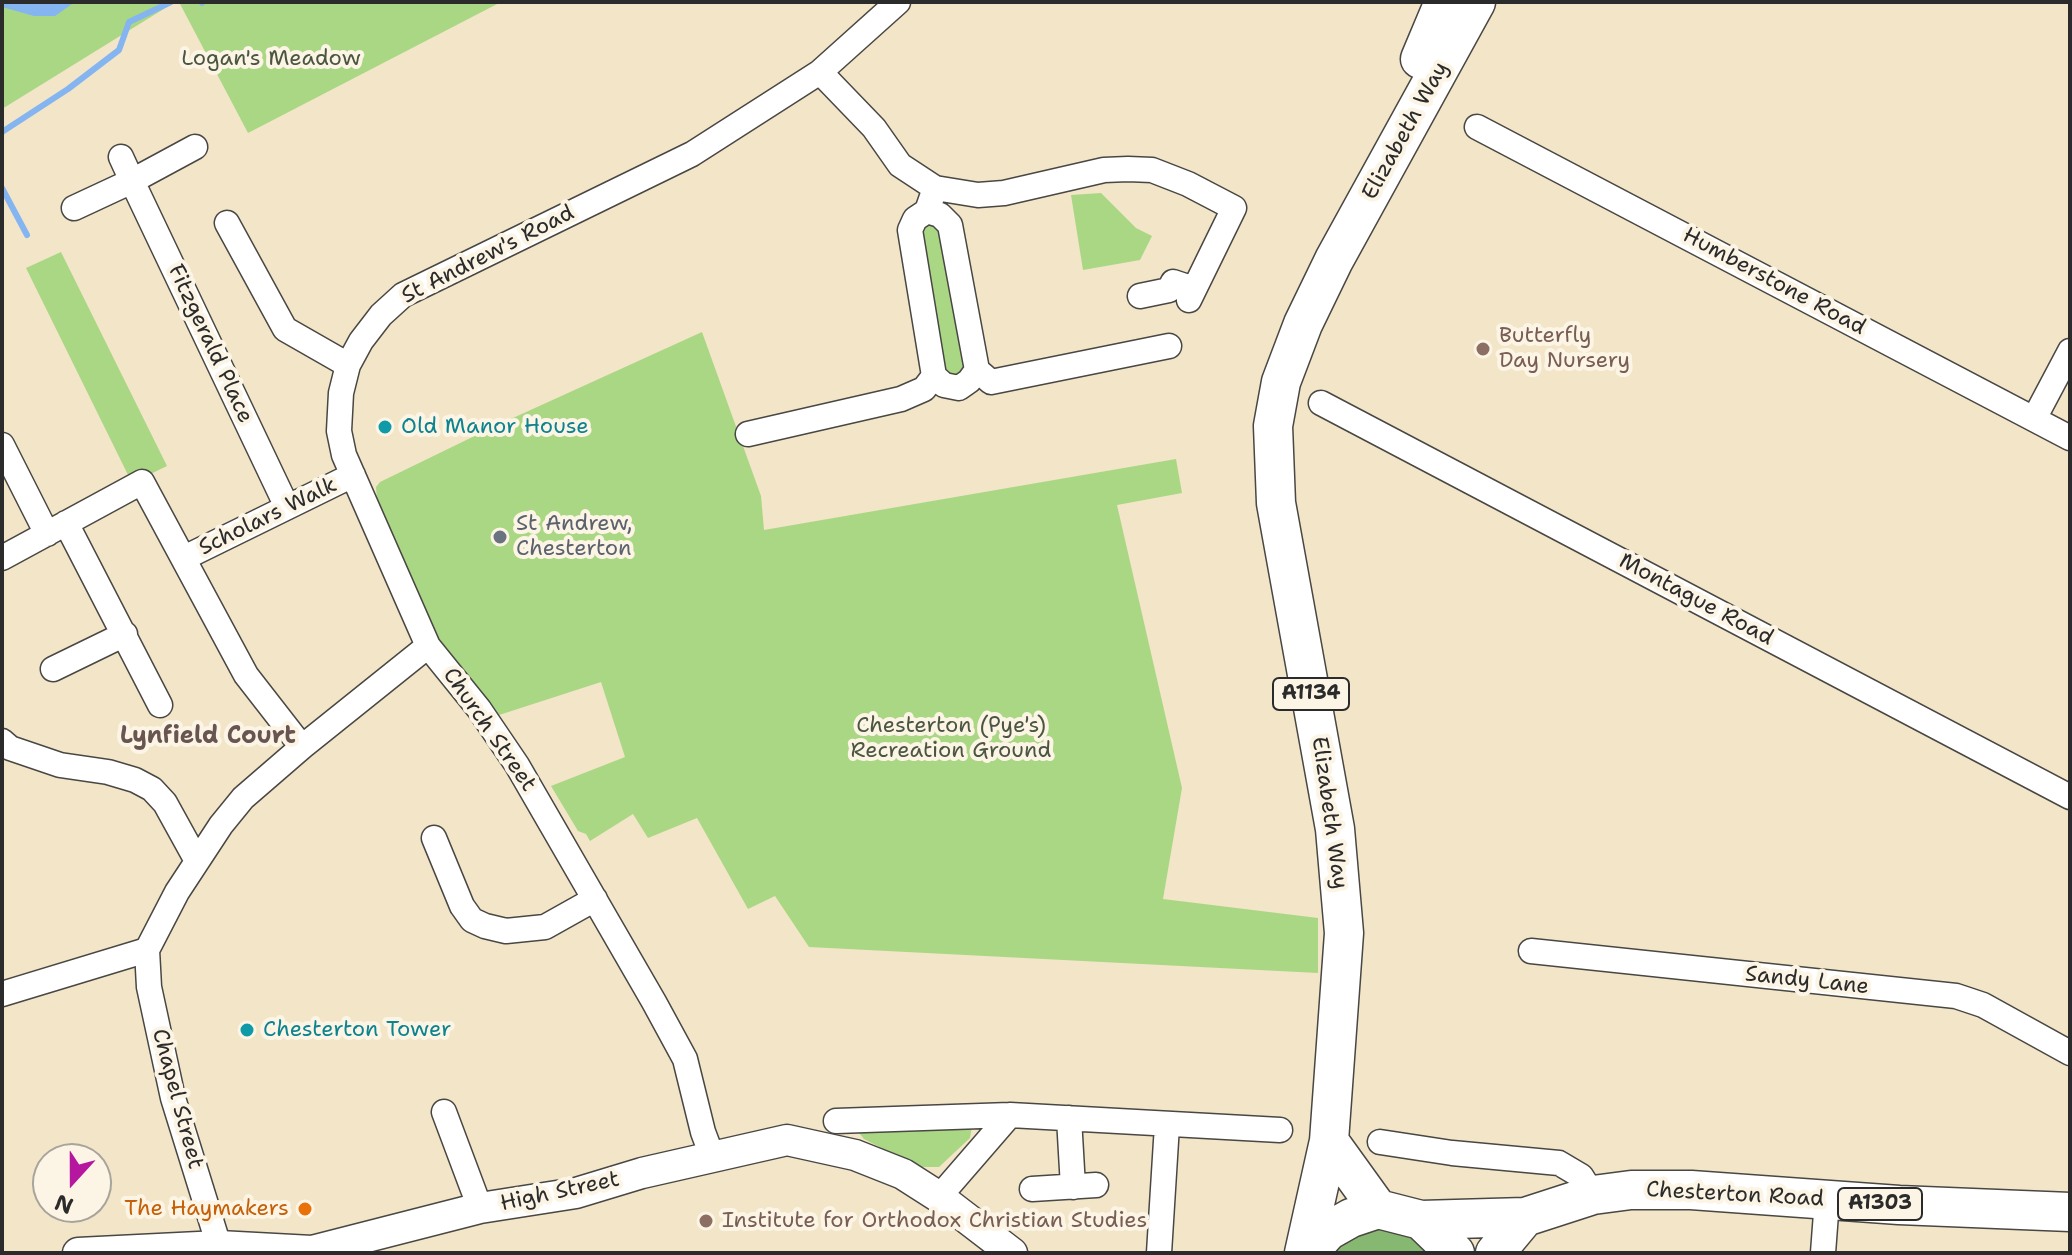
<!DOCTYPE html>
<style>
body{margin:0}
#map{position:relative;width:2072px;height:1255px;overflow:hidden;background:#f2e5c8;font-family:"Shantell Sans",sans-serif}
canvas{display:block}
.frame{position:absolute;inset:0;border:4px solid #2b2b2b;pointer-events:none}
.north{position:absolute;left:32px;top:1143px;width:80px;height:80px;box-sizing:border-box;background:#fcf5e5;border:2px solid #a8a49b;border-radius:50%;rotate:201deg;font-size:22px;font-weight:700;line-height:32px;text-align:center;color:#2b2b2b}
.north::after{content:'';display:block;margin:auto;width:28px;height:36px;background:#b5179e;clip-path:polygon(50% 0,100% 100%,50% 72%,0 100%)}
</style>
<div id="map">
<canvas width="2072" height="1255"></canvas>
<div class="frame"></div>
<div class="north">N</div>
</div>
<script>
const ctx = document.querySelector('canvas').getContext('2d');
ctx.lineJoin = 'round';
function paint(path, color) { ctx.fillStyle = color; ctx.fill(path, 'evenodd'); }
const toPath = rows => new Path2D(rows.map(r => 'M' + r).join(''));
function trace(path, color, width, dash) { ctx.strokeStyle = color; ctx.lineWidth = width; ctx.lineCap = dash ? 'butt' : 'round'; ctx.setLineDash(dash || []); ctx.stroke(path); }
function label(font, color, halo, rows, align = 'center') {
  ctx.font = font + ' "Shantell Sans",sans-serif'; ctx.lineWidth = 8; ctx.setLineDash([]); ctx.textBaseline = 'middle'; ctx.strokeStyle = halo; ctx.fillStyle = color; for (const [text, x, y, turn = 0] of rows) {
    ctx.save(); ctx.translate(x, y); ctx.rotate((+turn || 0) * Math.PI / 180); ctx.textAlign = isNaN(turn) ? turn : align; if (halo) ctx.strokeText(text, 0, 0); ctx.fillText(text, 0, 0); ctx.restore();
  }
}
paint(toPath([
 [2,2,175,2,2,109],
 [179,2,501,2,248,133],
 [1101,193,1136,228,1152,236,1140,260,1083,270,1071,195],
 [927,223,940,226,967,364,956,377,943,373,918,233],
 [61,252,167,466,132,483,26,268],
 [702,332,761,496,764,530,1176,459,1182,493,1117,505,1182,788,1163,899,1318,918,1318,973,809,947,775,896,748,909,697,818,648,838,633,814,590,841,586,834,578,831,551,786,625,757,601,682,496,716,436,639,377,500,376,487,380,482,491,428],
 [972,1126,970,1138,939,1167,918,1167,864,1139,855,1128]
]), '#aad784');
paint(toPath([
 [1382,1226,1407,1228,1438,1253,1333,1253,1337,1246,1359,1230]
]), '#87b872');
paint(toPath([
 [2,2,75,2,55,16,34,16,2,7]
]), '#85b5f0');
trace(toPath([
 [201,2,202,3],
 [2,132,68,89,119,50,129,22,171,2],
 [2,188,27,235]
]), '#85b5f0', 6);
const minor = toPath([
 [820,72,874,128,900,165,935,188,927,211,915,219,910,230,934,376],
 [1477,127,2070,438],
 [195,147,132,181,287,507],
 [935,188,978,195,1004,193,1104,170,1128,169,1152,170,1188,184,1234,208,1189,300],
 [74,208,132,181,121,157],
 [927,211,940,215,950,225,977,370],
 [227,223,285,329,348,365],
 [1140,296,1169,290,1173,282,1194,289],
 [1321,403,2070,797],
 [2034,419,2070,351],
 [748,434,901,399,924,389,934,376,944,385,959,388,969,381,977,370,991,382,1169,346],
 [2,445,47,534],
 [66,523,160,705],
 [2,558,142,482,246,675,302,747],
 [184,558,353,475],
 [53,669,125,634],
 [2,741,10,748,60,765,108,772,135,780,152,789,165,803,197,861],
 [434,838,462,906,472,920,485,926,506,931,545,927,595,899],
 [147,950,149,987,173,1098,219,1246],
 [1531,951,1956,996,1983,1005,2070,1053],
 [2,994,147,950,177,892,221,825,243,798,302,747,428,646],
 [444,1112,480,1208],
 [1069,1118,1073,1187],
 [836,1121,1010,1115,1280,1130],
 [1380,1142,1452,1153,1559,1163,1581,1176,1593,1195],
 [712,1156,703,1132,685,1059,654,1002,517,765,479,709,428,646,344,455,339,431,341,393,348,365,361,341,381,315,403,295,692,154,820,72,898,2],
 [1032,1189,1096,1185],
 [939,1197,1010,1115],
 [1159,1253,1167,1125],
 [1823,1253,1827,1200]
]);
const tertiary = toPath([
 [78,1253,219,1246,312,1251,480,1208,576,1193,642,1173,787,1140,855,1155,903,1174,939,1197,1012,1253]
]);
const primary = toPath([
 [1420,59,1444,2],
 [1329,1141,1378,1209],
 [1421,1220,1525,1217,1593,1195,1631,1190,1691,1190,1899,1205,2070,1212],
 [1304,1253,1329,1141,1344,933,1335,829,1276,503,1273,426,1281,382,1303,324,1334,260,1476,2],
 [1308,1253,1328,1231,1351,1218,1378,1209,1421,1220,1455,1253],
 [1495,1253,1525,1217]
]);
trace(minor, '#494743', 27);
trace(tertiary, '#494743', 33);
trace(primary, '#494743', 41);
trace(minor, '#fff', 24);
trace(tertiary, '#fff', 30);
trace(primary, '#fff', 38);
for (const [x, y, r, color] of [
 [1483,349,8,"#8d6e63"],
 [385,427,8,"#0f9aa8"],
 [500,537,8,"#6b7280"],
 [247,1030,8,"#0f9aa8"],
 [305,1209,8,"#e8710a"],
 [706,1221,8,"#8d6e63"]
]) { const dot = new Path2D(); dot.arc(x, y, r, 0, 2 * Math.PI); ctx.fillStyle = color; ctx.fill(dot); trace(dot, '#fcf5e5', 3); }
for (const [x, y, w] of [
 [1311,694,76],
 [1880,1204,84]
]) { const box = new Path2D(); box.roundRect(x - w / 2, y - 16, w, 32, 6); ctx.fillStyle = '#fcf5e5'; ctx.fill(box); trace(box, '#2b2b2b', 2); }
label('bold 20px', '#2b2b2b', null, [
 ["A1134",1311,694],
 ["A1303",1880,1204]
]);
label('22px', '#4b5641', '#fcf5e5', [
 ["Logan's Meadow",271,59],
 ["Chesterton (Pye's)",951,726],
 ["Recreation Ground",951,751]
]);
label('22px', '#2b2b2b', '#fcf5e5', [
 ["Elizabeth Way",1406,131,-61],
 ["St Andrew's Road",488,255,-27],
 ["Humberstone Road",1774,282,28],
 ["Fitzgerald Place",210,344,65],
 ["Scholars Walk",268,517,-26],
 ["Montague Road",1696,600,28],
 ["Church Street",489,730,55],
 ["Elizabeth Way",1329,813,82],
 ["Sandy Lane",1807,981,6],
 ["Chapel Street",177,1099,75],
 ["High Street",560,1192,-12],
 ["Chesterton Road",1735,1195,3]
]);
label('22px', '#785e54', '#fcf5e5', [
 ["Butterfly",1499,336],
 ["Day Nursery",1499,361],
 ["Institute for Orthodox Christian Studies",722,1221]
], 'left');
label('22px', '#0d838f', '#fcf5e5', [
 ["Old Manor House",401,427],
 ["Chesterton Tower",263,1030]
], 'left');
label('22px', '#5b616d', '#fcf5e5', [
 ["St Andrew,",516,524],
 ["Chesterton",516,549]
], 'left');
label('22px', '#c56008', '#fcf5e5', [
 ["The Haymakers",289,1209]
], 'right');
label('bold 24px', '#685551', '#fcf5e5', [
 ["Lynfield Court",208,737]
]);
</script>
